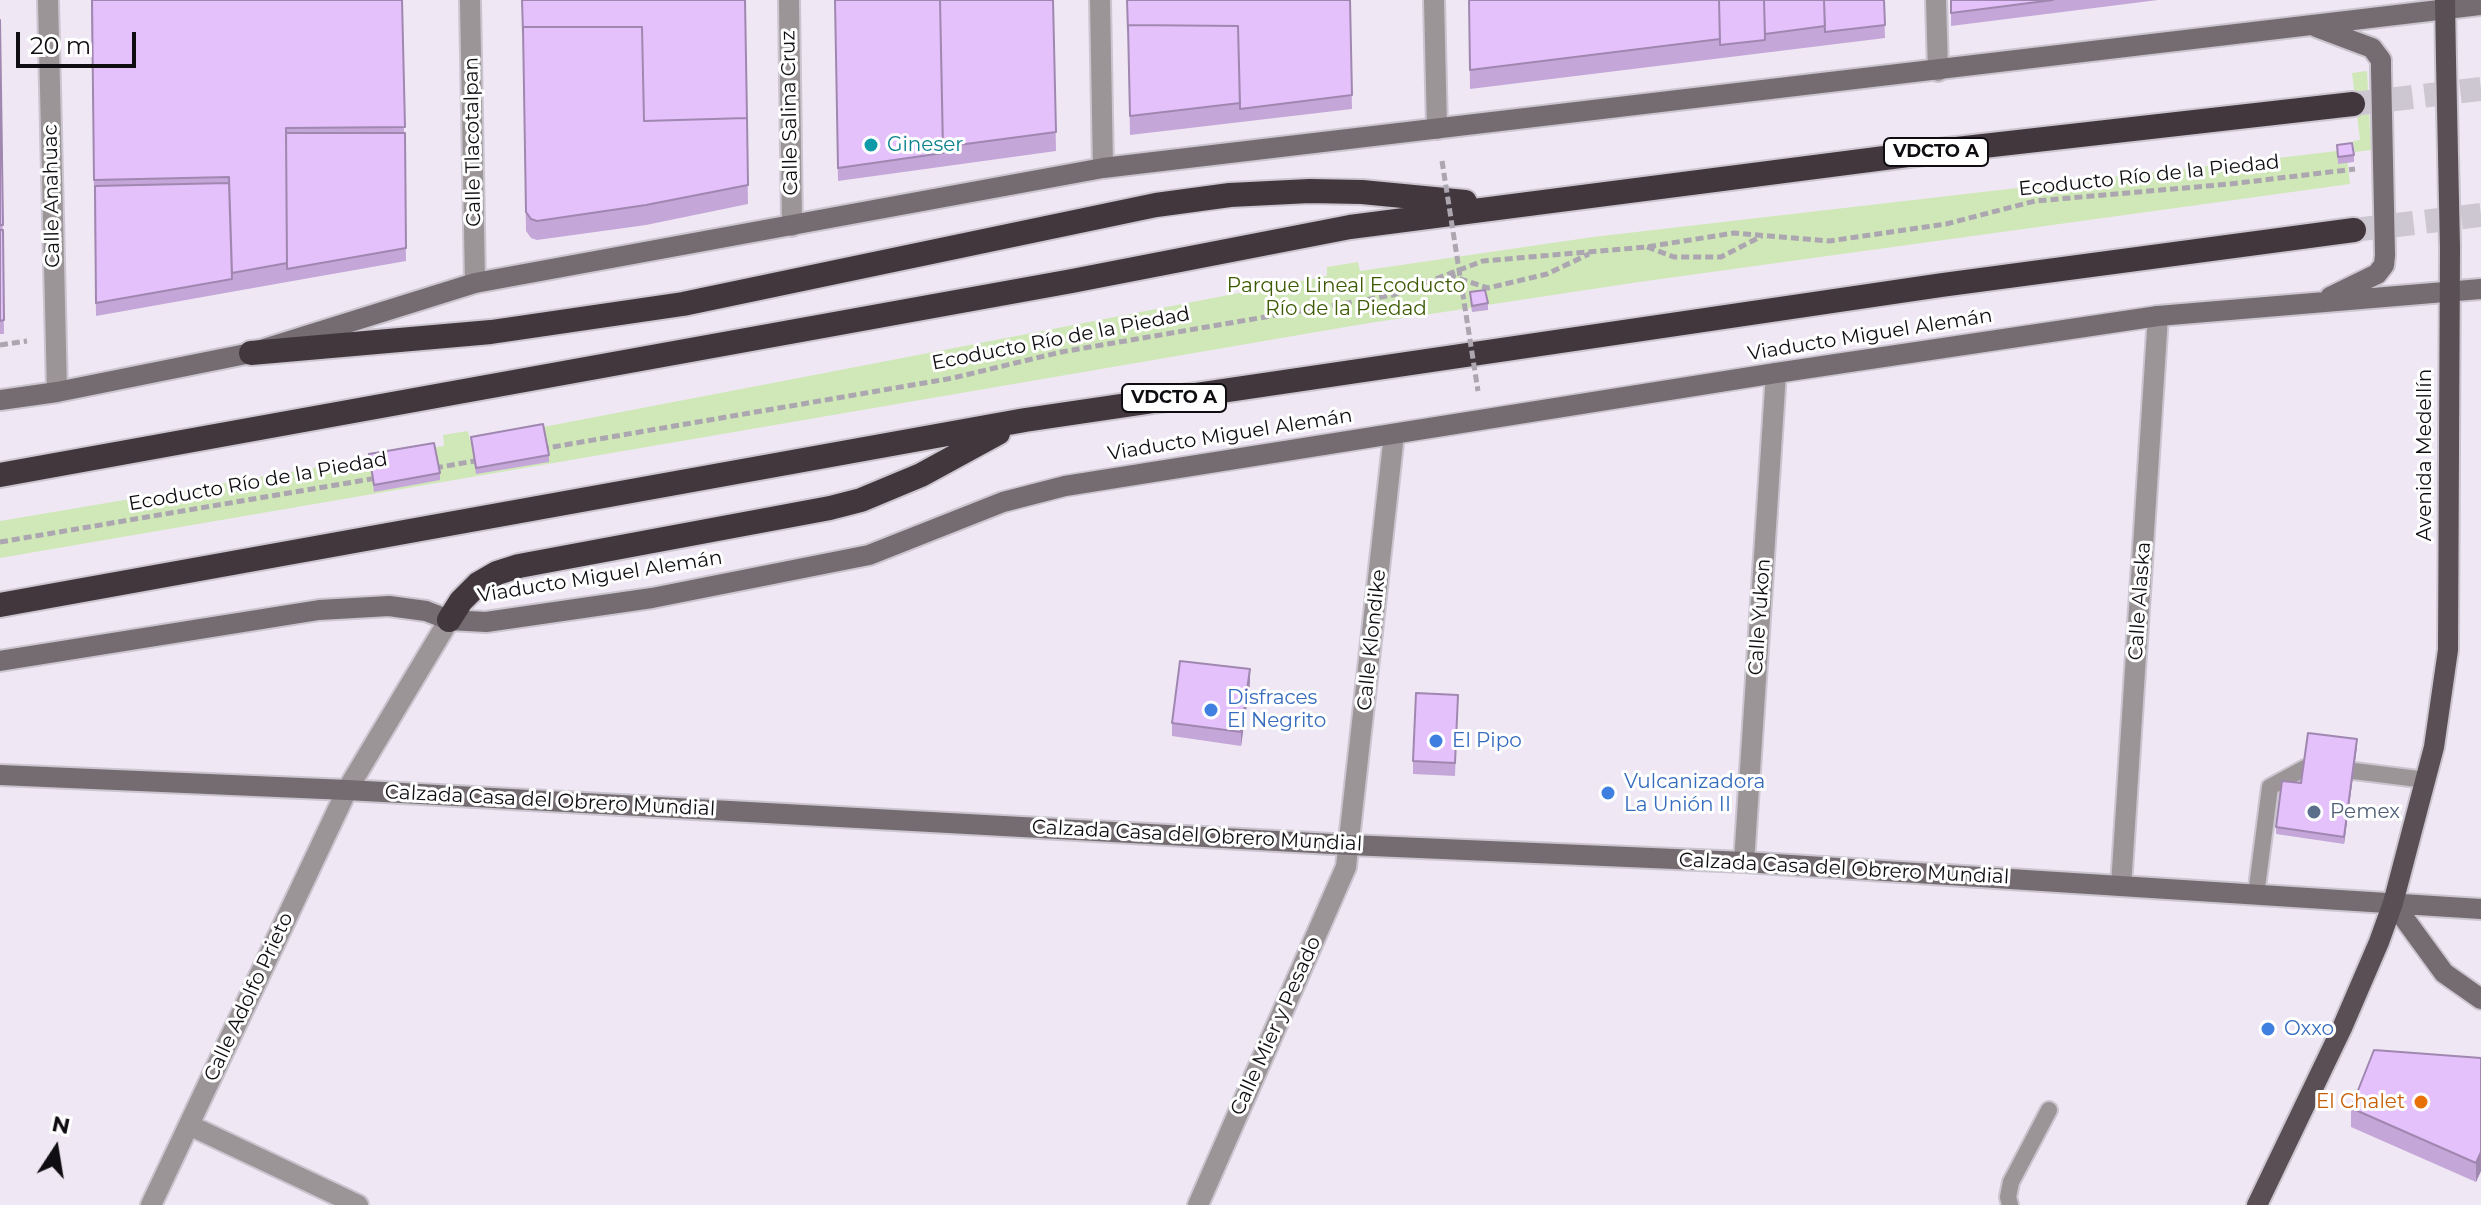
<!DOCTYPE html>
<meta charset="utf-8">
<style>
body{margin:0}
#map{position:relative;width:2481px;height:1205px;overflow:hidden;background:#efe8f4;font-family:Montserrat,sans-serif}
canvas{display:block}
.north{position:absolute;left:16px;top:1109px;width:80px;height:80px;-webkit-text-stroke:6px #fff;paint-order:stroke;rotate:12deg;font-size:22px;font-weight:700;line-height:32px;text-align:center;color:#0f0d11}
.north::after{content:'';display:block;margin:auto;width:28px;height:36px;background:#0f0d11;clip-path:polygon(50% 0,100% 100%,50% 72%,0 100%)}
.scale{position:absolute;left:16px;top:32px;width:120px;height:36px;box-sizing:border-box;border:4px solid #0f0d11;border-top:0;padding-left:10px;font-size:24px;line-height:28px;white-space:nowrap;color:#0f0d11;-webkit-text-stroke:6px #fff;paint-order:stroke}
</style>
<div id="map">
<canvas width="2481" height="1205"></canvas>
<div class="north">N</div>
<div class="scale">20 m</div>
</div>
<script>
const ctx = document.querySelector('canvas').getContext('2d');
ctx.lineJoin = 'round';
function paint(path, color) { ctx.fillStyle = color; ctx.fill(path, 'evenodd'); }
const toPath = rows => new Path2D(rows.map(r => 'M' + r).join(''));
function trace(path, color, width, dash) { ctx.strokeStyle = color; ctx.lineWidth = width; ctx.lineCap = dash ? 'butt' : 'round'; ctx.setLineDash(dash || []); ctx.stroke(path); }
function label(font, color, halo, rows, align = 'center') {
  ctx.font = font + ' Montserrat,sans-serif'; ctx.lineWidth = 6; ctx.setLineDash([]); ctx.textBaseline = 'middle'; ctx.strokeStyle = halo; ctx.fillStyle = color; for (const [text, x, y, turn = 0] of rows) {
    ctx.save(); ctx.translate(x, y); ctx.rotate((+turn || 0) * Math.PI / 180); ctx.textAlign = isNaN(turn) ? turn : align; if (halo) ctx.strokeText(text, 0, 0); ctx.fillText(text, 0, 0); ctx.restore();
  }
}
paint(toPath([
 [2367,71,2371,150,2355,152,2353,141,2360,140,2352,73],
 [2346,150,2350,184,1639,282,1487,305,1488,310,1472,312,1471,308,1369,323,0,558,0,521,444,446,443,435,468,431,470,441,809,376,1327,276,1327,267,1358,262,1360,271,1593,237]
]), '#d0e7b8');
trace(toPath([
 [2353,104,2481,89],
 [2354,230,2481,215]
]), '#cdc7d2', 24, [24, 12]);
const service = toPath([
 [2354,771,2426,780],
 [2256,895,2270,787,2305,768],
 [2010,1205,2008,1197,2011,1182,2049,1110]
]);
const minor = toPath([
 [48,0,57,392],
 [470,0,475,283],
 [789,0,792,226],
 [1100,0,1103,168],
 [1434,0,1437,129],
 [1936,0,1938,71],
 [1744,862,1776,373],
 [2121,886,2158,316],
 [189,1125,358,1205],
 [151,1205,347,790,449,620],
 [1198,1205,1346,867,1394,434]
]);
const secondary = toPath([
 [2316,27,2372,48,2381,60,2381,69],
 [2330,297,2377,274,2384,265,2385,255],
 [0,400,57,392,251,353,475,283,1103,168,2481,5],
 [0,661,319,610,389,606,426,611,449,620,486,622,652,598,869,555,1003,502,1065,486,1776,373,2158,316,2481,289],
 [0,775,347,790,1350,845,1744,862,2481,909],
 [2393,903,2444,973,2481,999]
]);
const primary = toPath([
 [2445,0,2446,61],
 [2257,1205,2342,1028,2379,942,2393,903,2434,747,2448,650,2450,248]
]);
const motorway = toPath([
 [251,353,491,332,683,304,1156,205,1230,195,1310,191,1362,192,1465,202],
 [0,475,1072,281,1350,227,1939,151,2353,104],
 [0,605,1025,420,1942,285,2354,230],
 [449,620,461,601,478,584,497,573,519,566,830,508,861,500,921,475,998,433]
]);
trace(service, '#cbc5d0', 20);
trace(minor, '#cbc5d0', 24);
trace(secondary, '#cbc5d0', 24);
trace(primary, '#cbc5d0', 24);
trace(motorway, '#cbc5d0', 28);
trace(toPath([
 [1647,247,1674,257,1721,257,1762,236],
 [1448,275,1488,288,1547,274,1589,254],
 [0,345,27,341],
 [541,449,953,378,1061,352,1393,295,1483,261,1646,247,1734,233,1829,241,1946,224,2035,201,2230,184,2355,169],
 [435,468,480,460],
 [0,542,377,478]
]), '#aba6af', 5, [8, 4]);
trace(service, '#9b9598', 16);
trace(minor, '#9b9598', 20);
trace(secondary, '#746c70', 20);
trace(primary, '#594f55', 20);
trace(motorway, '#42373d', 24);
const secondaryBridge = toPath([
 [2381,69,2385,255]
]);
const primaryBridge = toPath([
 [2446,61,2450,248]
]);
trace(secondaryBridge, '#cbc5d0', 24, []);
trace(primaryBridge, '#cbc5d0', 24, []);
trace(toPath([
 [1442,161,1478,391]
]), '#aba6af', 5, [8, 4]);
trace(secondaryBridge, '#746c70', 20);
trace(primaryBridge, '#594f55', 20);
paint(toPath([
 [91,0,402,0,406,261,287,282,287,278,287,282,96,316],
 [522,0,745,0,748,204,646,225,537,240,531,238,526,231],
 [835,0,1053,0,1056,151,838,181],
 [1127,0,1350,0,1352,109,1130,135],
 [1469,0,1884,0,1885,38,1470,89],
 [1951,0,2158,0,1951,26],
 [0,20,4,334,0,334],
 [2337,145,2354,155,2354,162,2338,164],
 [1470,292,1488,303,1488,310,1472,312],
 [471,437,549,455,549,462,476,474],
 [369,454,440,473,440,480,374,492],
 [1250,683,1241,746,1172,736,1172,723],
 [1458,695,1455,776,1413,774,1413,761],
 [2357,746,2344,844,2276,834,2276,827,2301,783],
 [2481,1058,2481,1171,2476,1182,2351,1127,2351,1108]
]), '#c5a6d9');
paint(toPath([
 [1250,669,1250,683,1241,746,1241,732],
 [2357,739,2357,746,2344,844,2344,837],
 [2481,1152,2481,1171,2476,1182,2476,1163]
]), '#a087b0');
const building = toPath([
 [92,0,402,0,405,127,286,128,287,263,232,273,229,177,94,180,92,0],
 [522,0,745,0,747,118,644,121,642,27,523,27,523,33,522,0],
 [835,0,940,0,943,153,838,168,835,0],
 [940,0,1053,0,1056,132,943,147,940,0],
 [1127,0,1350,0,1352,95,1240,109,1238,26,1128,25,1128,31,1127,0],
 [1469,0,1719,0,1720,39,1470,70,1469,0],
 [1719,0,1764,0,1765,40,1720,45,1719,0],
 [1764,0,1824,0,1825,26,1765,34,1764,0],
 [1824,0,1884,0,1885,25,1825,32,1824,0],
 [1951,0,2053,0,1951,13,1951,0],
 [0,20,3,225,0,225,0,20],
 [1128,25,1238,26,1240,103,1130,116,1128,25],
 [523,27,642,27,644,121,747,118,748,185,646,205,537,221,531,219,526,212,523,27],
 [286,133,405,133,406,248,287,269,286,133],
 [2352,143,2354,155,2338,157,2337,145,2352,143],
 [229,183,232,279,96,303,95,186,229,183],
 [0,230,3,230,4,320,0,321,0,230],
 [1485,290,1488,303,1472,306,1470,292,1485,290],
 [543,424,549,455,476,468,471,437,543,424],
 [434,443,440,473,374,485,369,454,434,443],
 [1180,661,1250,669,1241,732,1172,723,1180,661],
 [1416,693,1458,695,1455,763,1413,761,1416,693],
 [2308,733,2357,739,2344,837,2276,827,2282,781,2301,783,2308,733],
 [2374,1050,2481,1058,2481,1152,2476,1163,2351,1108,2374,1050]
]);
paint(building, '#e5c1fc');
trace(building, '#a087b0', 2);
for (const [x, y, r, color] of [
 [871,145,8,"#0f9aa8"],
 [1211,710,8,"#3f7fe0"],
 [1436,741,8,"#3f7fe0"],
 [1608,793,8,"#3f7fe0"],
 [2314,812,8,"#5c6f8a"],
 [2268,1029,8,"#3f7fe0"],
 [2421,1102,8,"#e8710a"]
]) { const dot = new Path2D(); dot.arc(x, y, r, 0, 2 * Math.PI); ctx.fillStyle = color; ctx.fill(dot); trace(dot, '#fff', 3); }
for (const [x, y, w] of [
 [1936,152,104],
 [1174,398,104]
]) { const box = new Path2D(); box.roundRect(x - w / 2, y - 14, w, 28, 6); ctx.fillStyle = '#fff'; ctx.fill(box); trace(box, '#0f0d11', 2); }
label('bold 18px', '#0f0d11', null, [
 ["VDCTO A",1936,152],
 ["VDCTO A",1174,398]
]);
label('20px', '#0f0d11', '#fff', [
 ["Calle Salina Cruz",790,113,-91],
 ["Calle Tlacotalpan",473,142,-91],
 ["Ecoducto Río de la Piedad",2149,176,-6],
 ["Calle Anahuac",52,196,-91],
 ["Viaducto Miguel Alemán",1870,335,-9],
 ["Ecoducto Río de la Piedad",1061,339,-11],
 ["Viaducto Miguel Alemán",1230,435,-9],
 ["Avenida Medellín",2425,455,-90],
 ["Ecoducto Río de la Piedad",258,482,-10],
 ["Viaducto Miguel Alemán",600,577,-9],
 ["Calle Alaska",2140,601,-86],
 ["Calle Yukon",1760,617,-86],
 ["Calle Klondike",1372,640,-84],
 ["Calzada Casa del Obrero Mundial",550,801,3],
 ["Calzada Casa del Obrero Mundial",1197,836,3],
 ["Calzada Casa del Obrero Mundial",1844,869,3],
 ["Calle Adolfo Prieto",249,997,-65],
 ["Calle Mier y Pesado",1276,1026,-66]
]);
label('20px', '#0d838f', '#fff', [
 ["Gineser",887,145]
], 'left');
label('20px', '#3d5b03', '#fff', [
 ["Parque Lineal Ecoducto",1346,286],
 ["Río de la Piedad",1346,309]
]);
label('20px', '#366cbe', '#fff', [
 ["Disfraces",1227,698],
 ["El Negrito",1227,721],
 ["El Pipo",1452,741],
 ["Vulcanizadora",1624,782],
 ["La Unión II",1624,805],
 ["Oxxo",2284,1029]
], 'left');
label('20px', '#4e5e75', '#fff', [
 ["Pemex",2330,812]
], 'left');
label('20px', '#c56008', '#fff', [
 ["El Chalet",2405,1102]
], 'right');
</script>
